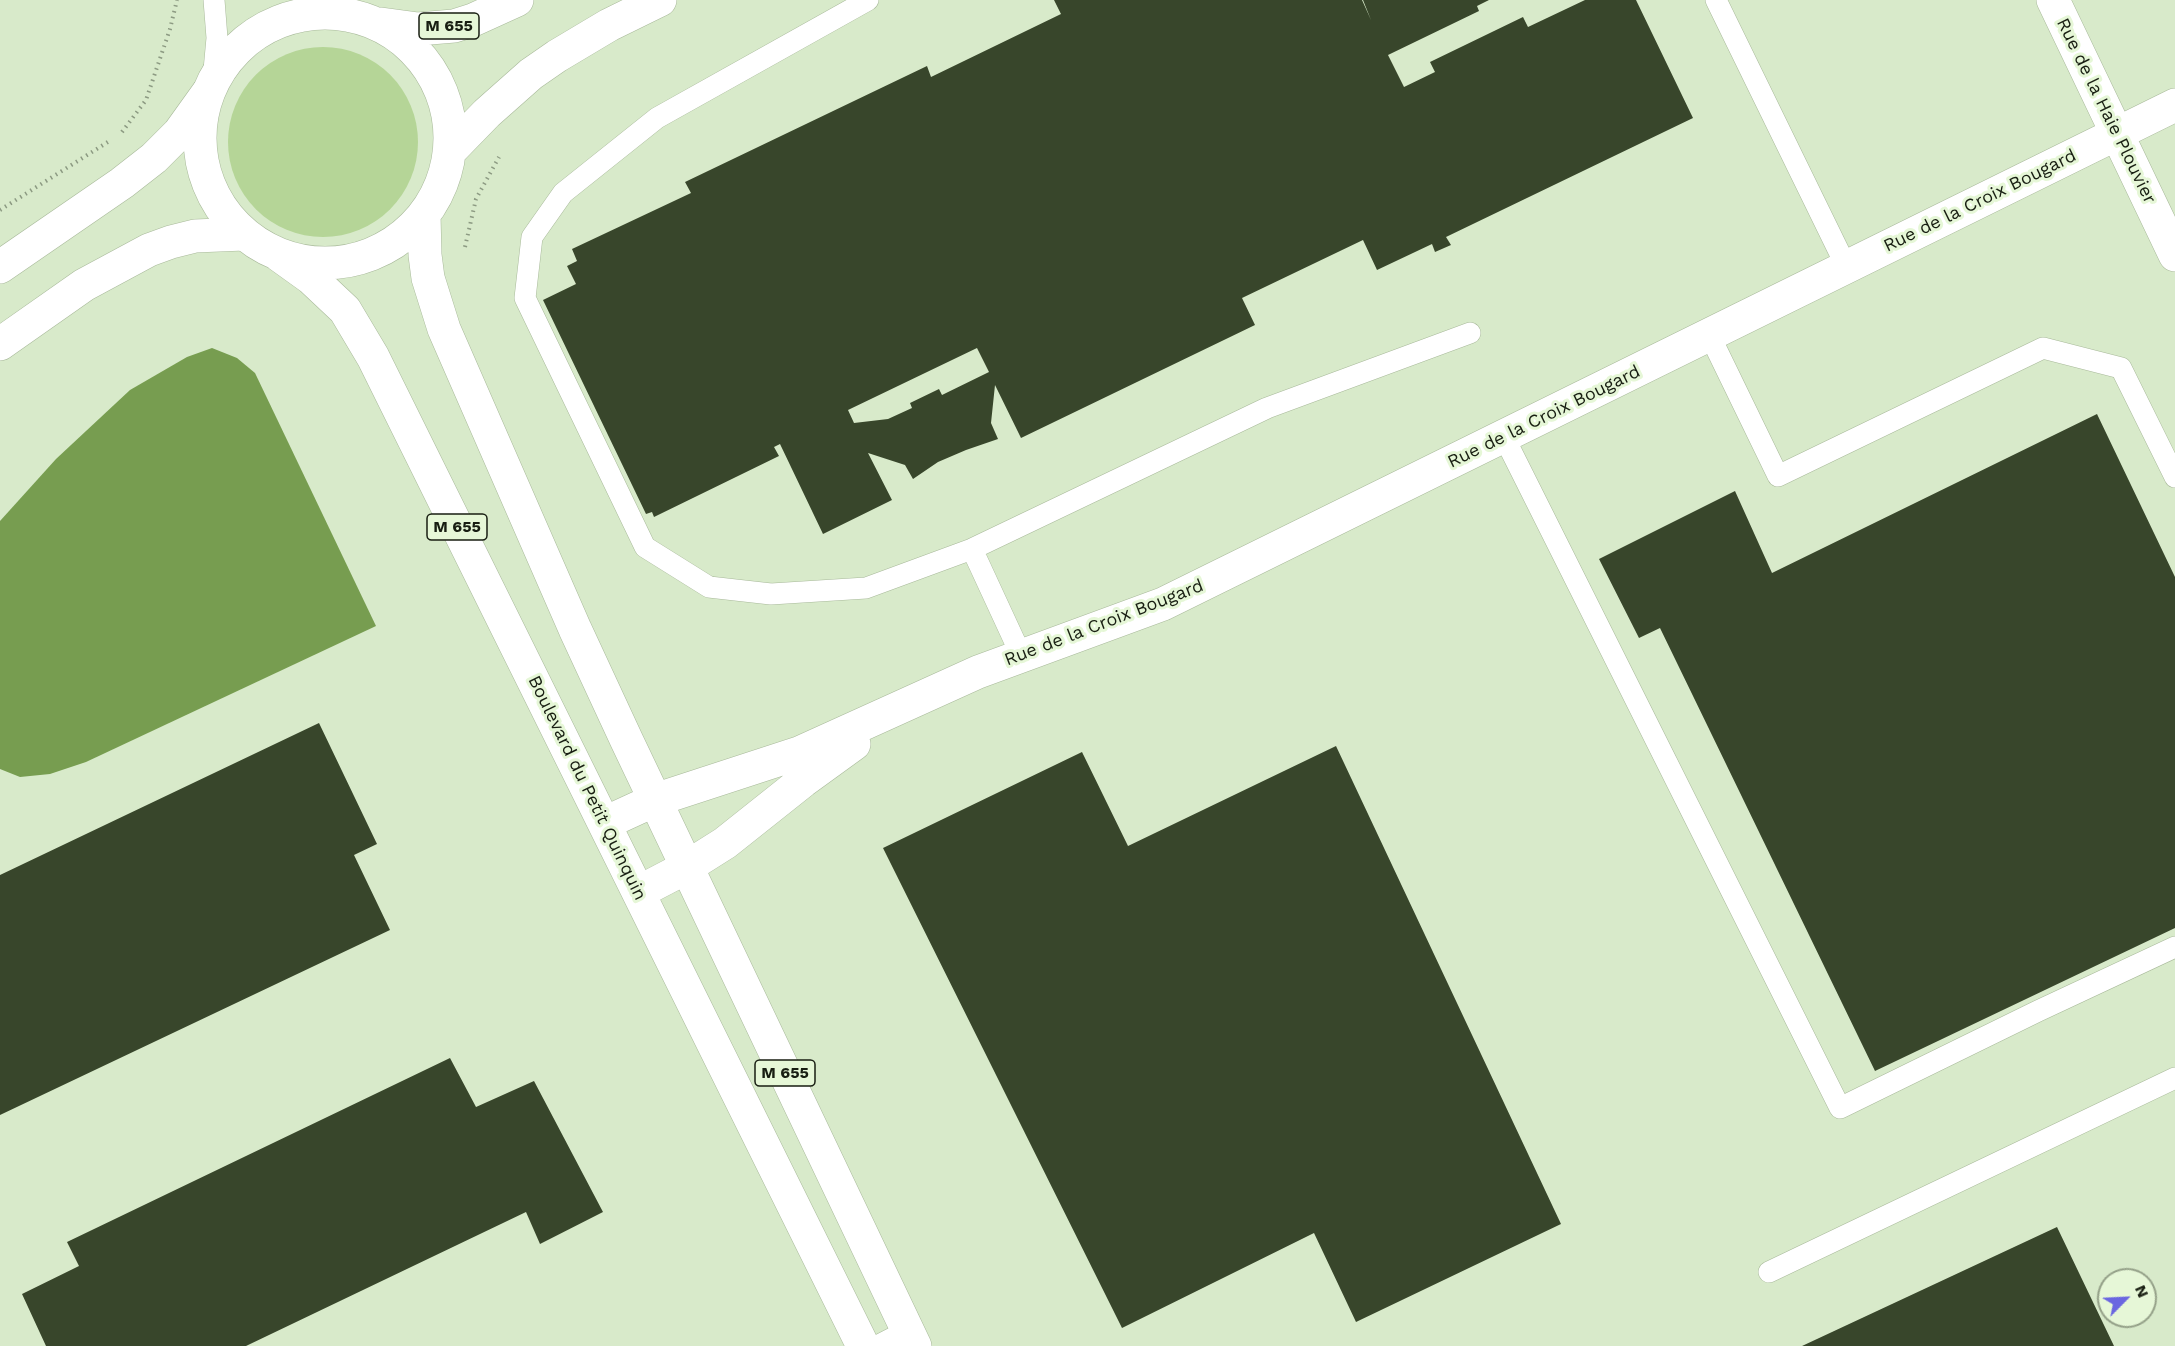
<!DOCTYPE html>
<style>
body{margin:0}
#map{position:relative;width:2175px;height:1346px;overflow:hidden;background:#d8eaca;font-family:"Work Sans",sans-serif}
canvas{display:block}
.north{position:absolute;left:2097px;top:1268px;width:60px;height:60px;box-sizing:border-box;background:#e6f7d7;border:2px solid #94a088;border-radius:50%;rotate:66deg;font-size:16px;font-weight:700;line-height:24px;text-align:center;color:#181e12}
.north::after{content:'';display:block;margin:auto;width:21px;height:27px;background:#6a66e0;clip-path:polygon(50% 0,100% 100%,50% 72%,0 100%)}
</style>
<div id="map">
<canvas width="2175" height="1346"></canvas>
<div class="north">N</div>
</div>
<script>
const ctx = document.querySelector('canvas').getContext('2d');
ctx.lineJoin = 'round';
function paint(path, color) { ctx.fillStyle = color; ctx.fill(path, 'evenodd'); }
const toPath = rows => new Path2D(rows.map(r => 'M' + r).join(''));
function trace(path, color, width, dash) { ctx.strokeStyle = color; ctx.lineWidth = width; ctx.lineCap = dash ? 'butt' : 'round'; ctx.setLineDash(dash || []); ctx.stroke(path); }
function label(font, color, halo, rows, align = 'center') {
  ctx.font = font + ' "Work Sans",sans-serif'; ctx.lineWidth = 6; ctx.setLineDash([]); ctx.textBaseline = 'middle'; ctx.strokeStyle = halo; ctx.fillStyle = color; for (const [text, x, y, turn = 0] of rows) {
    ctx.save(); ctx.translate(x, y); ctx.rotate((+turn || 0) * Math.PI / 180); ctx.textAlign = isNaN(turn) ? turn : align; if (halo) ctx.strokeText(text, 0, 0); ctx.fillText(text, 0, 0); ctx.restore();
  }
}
paint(toPath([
 '228 142a95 95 0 1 1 190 0a95 95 0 1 1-190 0Z'
]), '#b5d597');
paint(toPath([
 [212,348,237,358,255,373,376,626,86,762,50,774,20,777,0,769,0,521,56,459,130,390,187,357]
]), '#779d50');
paint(toPath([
 [1054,0,1362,0,1371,20,1363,0,1489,0,1477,6,1479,11,1388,55,1404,87,1435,72,1430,62,1523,17,1528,27,1585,0,1636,0,1693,118,1446,237,1451,245,1435,252,1432,244,1377,270,1363,240,1242,298,1255,325,1021,438,995,385,991,423,998,439,966,450,938,462,913,479,905,465,868,453,892,500,823,534,780,444,774,447,779,456,654,517,652,512,646,514,543,300,576,284,567,266,577,261,572,249,691,193,685,182,927,66,931,77,1061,14],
 [977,348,989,372,942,395,939,389,910,403,912,408,888,419,854,423,848,410],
 [2097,414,2175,577,2175,928,1875,1071,1660,628,1639,638,1599,559,1735,491,1772,573],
 [319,723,377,844,354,855,390,930,0,1115,0,875],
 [1336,746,1561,1224,1356,1322,1314,1233,1122,1328,883,848,1082,752,1128,846],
 [450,1058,476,1107,534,1081,603,1212,540,1244,526,1212,246,1346,46,1346,22,1294,79,1266,67,1242],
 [2057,1227,2114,1346,1802,1346]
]), '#38462b');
const lane = toPath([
 [307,0,334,13],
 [868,0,657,118,563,193,532,237,525,298,645,547,709,587,771,594,866,588,972,549,1267,408,1470,333],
 [1716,0,1847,268],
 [213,81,217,38,214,0],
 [1710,336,1778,476,2043,348,2121,368,2175,477],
 [1504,437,1840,1108,2038,1011,2175,947],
 [972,549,1021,655],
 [1769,1272,2175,1078],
 [877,1346,908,1330]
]);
const street = toPath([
 [2053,0,2175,255],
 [605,823,655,800,799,753,978,672,1163,604,2175,105],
 [639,892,687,867,725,843,803,781,854,744]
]);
const secondary = toPath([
 [0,267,122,183,154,158,179,133,207,94],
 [0,344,84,285,149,250,171,242,195,236,244,234]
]);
const primary = toPath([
 '200 138a125 125 0 1 1 250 0a125 125 0 1 1-250 0Z',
 [381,24,418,29,454,26,473,20,517,0],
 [449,152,487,113,531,74,557,56,609,25,660,0],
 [424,215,425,255,428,278,444,329,575,629,626,739,915,1346],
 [279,255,311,278,345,310,373,357,863,1346]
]);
trace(lane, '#a8b99a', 22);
trace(street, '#a8b99a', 34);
trace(secondary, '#a8b99a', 34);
trace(primary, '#a8b99a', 34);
trace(toPath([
 [122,132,146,100,170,29,177,0],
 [0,210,111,140],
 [465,247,476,199,499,157]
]), '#8c9a82', 4, [1.5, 4.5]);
trace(lane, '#fff', 21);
trace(street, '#fff', 33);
trace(secondary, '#fff', 33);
trace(primary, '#fff', 33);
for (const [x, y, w] of [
 [449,26,60],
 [457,527,60],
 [785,1073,60]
]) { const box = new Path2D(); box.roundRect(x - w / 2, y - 13, w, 26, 4.5); ctx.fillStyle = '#e6f7d7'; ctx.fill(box); trace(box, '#181e12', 1.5); }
label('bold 16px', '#181e12', null, [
 ["M 655",449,26],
 ["M 655",457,527],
 ["M 655",785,1073]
]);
label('18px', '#181e12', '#e6f7d7', [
 ["Rue de la Haie Plouvier",2106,111,64],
 ["Rue de la Croix Bougard",1980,201,-26],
 ["Rue de la Croix Bougard",1544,417,-26],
 ["Rue de la Croix Bougard",1104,623,-21],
 ["Boulevard du Petit Quinquin",587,788,64]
]);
</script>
